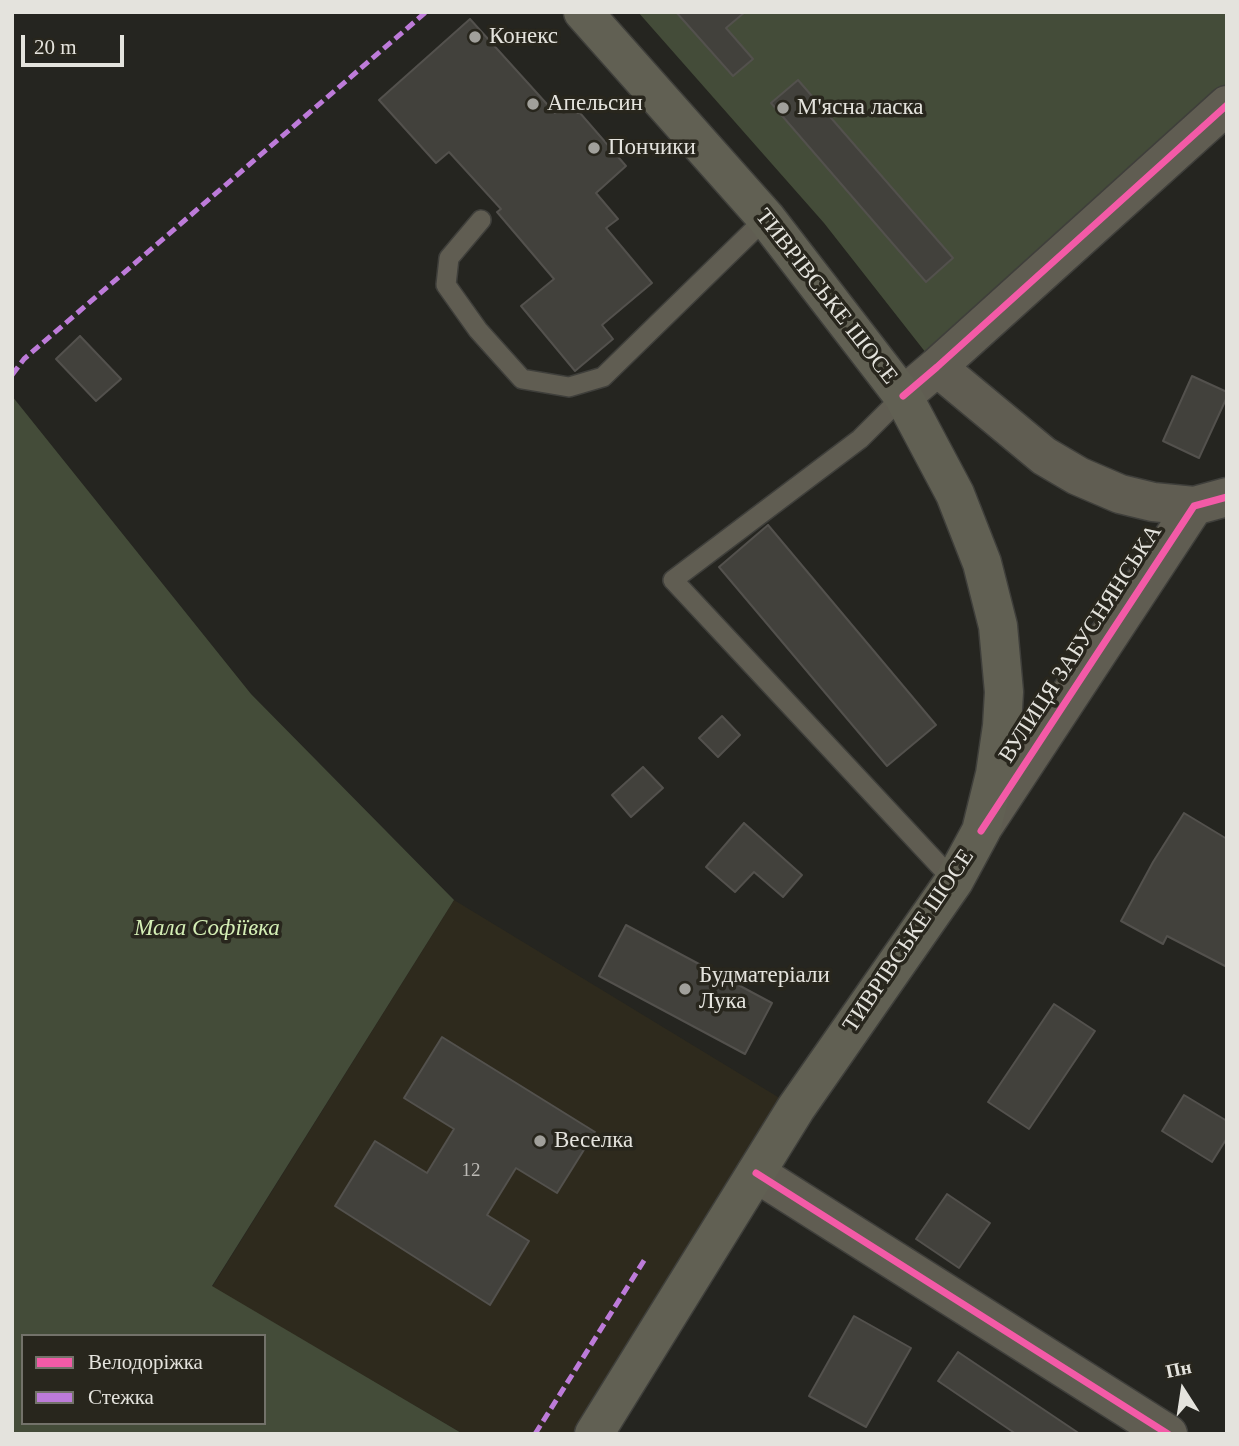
<!DOCTYPE html>
<meta charset="utf-8">
<style>
body{margin:0}
#map{position:relative;width:1239px;height:1446px;overflow:hidden;background:#252520;font-family:Georgia,serif}
canvas{display:block}
.frame{position:absolute;inset:0;border:14px solid #e4e3dd;pointer-events:none}
.legend{position:absolute;left:21px;top:1334px;width:245px;height:91px;box-sizing:border-box;background:#28261d;border:2px solid #73726a;margin:0;padding:9px 12px;list-style:none;font-size:21px;color:#e4e3dd}
.legend li{display:flex;align-items:center;gap:14px;height:35px}
.legend b{width:35px;border:2px solid #73726a}
.north{position:absolute;left:1148px;top:1355px;width:70px;height:70px;-webkit-text-stroke:5px #28261d;paint-order:stroke;rotate:348deg;font-size:19px;font-weight:700;line-height:28px;text-align:center;color:#e4e3dd}
.north::after{content:'';display:block;margin:auto;width:24px;height:32px;background:#e4e3dd;clip-path:polygon(50% 0,100% 100%,50% 72%,0 100%)}
.scale{position:absolute;left:21px;top:35px;width:103px;height:32px;box-sizing:border-box;border:4px solid #e4e3dd;border-top:0;padding-left:9px;font-size:21px;line-height:24px;white-space:nowrap;color:#e4e3dd;-webkit-text-stroke:5px #28261d;paint-order:stroke}
</style>
<div id="map">
<canvas width="1239" height="1446"></canvas>
<div class="frame"></div>
<ul class="legend">
<li><b style="height:9px;background:#f35aa7"></b>Велодоріжка</li>
<li><b style="height:9px;background:#bd7bd9"></b>Стежка</li>
</ul>
<div class="north">Пн</div>
<div class="scale">20 m</div>
</div>
<script>
const ctx = document.querySelector('canvas').getContext('2d');
ctx.lineJoin = 'round';
function paint(path, color) { ctx.fillStyle = color; ctx.fill(path, 'evenodd'); }
const toPath = rows => new Path2D(rows.map(r => 'M' + r).join(''));
function trace(path, color, width, dash) { ctx.strokeStyle = color; ctx.lineWidth = width; ctx.lineCap = dash ? 'butt' : 'round'; ctx.setLineDash(dash || []); ctx.stroke(path); }
function label(font, color, halo, rows, align = 'center') {
  ctx.font = font + ' Georgia,serif'; ctx.lineWidth = 7; ctx.setLineDash([]); ctx.textBaseline = 'middle'; ctx.strokeStyle = halo; ctx.fillStyle = color; for (const [text, x, y, turn = 0] of rows) {
    ctx.save(); ctx.translate(x, y); ctx.rotate((+turn || 0) * Math.PI / 180); ctx.textAlign = isNaN(turn) ? turn : align; if (halo) ctx.strokeText(text, 0, 0); ctx.fillText(text, 0, 0); ctx.restore();
  }
}
paint(toPath([
 [454,900,796,1108,594,1434,463,1434,212,1287]
]), '#2e2a1d');
paint(toPath([
 [638,12,1227,12,1227,105,937,367,824,223],
 [12,396,251,694,454,900,212,1286,463,1434,12,1434],
 [23,1336,264,1336,264,1423,23,1423]
]), '#444c39');
const building = toPath([
 [676,12,745,12,726,28,753,59,733,76,676,12],
 [470,19,555,113,580,113,626,166,596,193,618,219,606,228,652,283,602,325,613,339,575,371,521,306,554,279,497,212,501,209,449,152,436,163,379,100,470,19],
 [798,80,953,258,926,282,771,103,798,80],
 [80,336,121,379,96,401,56,359,80,336],
 [1192,376,1227,392,1227,397,1199,458,1163,441,1192,376],
 [768,525,936,725,887,766,719,567,768,525],
 [722,716,740,735,718,757,699,738,722,716],
 [643,767,663,788,631,817,612,795,643,767],
 [1184,813,1227,839,1227,967,1167,936,1163,944,1121,921,1153,862,1184,813],
 [744,823,802,875,783,897,754,872,735,892,706,867,744,823],
 [626,925,772,1003,745,1054,599,976,626,925],
 [1054,1004,1095,1031,1029,1129,988,1102,1054,1004],
 [442,1037,595,1132,557,1193,516,1168,487,1215,529,1241,490,1305,335,1206,375,1141,427,1173,454,1129,404,1098,442,1037],
 [1184,1095,1227,1121,1227,1138,1212,1162,1162,1131,1184,1095],
 [947,1194,990,1223,959,1268,916,1239,947,1194],
 [854,1316,911,1348,866,1427,809,1396,854,1316],
 [958,1352,1080,1434,1016,1434,938,1381,958,1352]
]);
paint(building, '#42413c');
trace(building, '#53514d', 2);
const service = toPath([
 [481,220,449,258,446,285,478,330,522,379,569,387,603,377,766,218],
 [903,396,860,439,673,580,954,881]
]);
const minor = toPath([
 [937,367,1044,456,1078,476,1120,494,1153,502,1194,506],
 [903,396,937,367,1227,105],
 [983,827,1194,506,1227,497],
 [756,1173,1168,1434]
]);
const secondary = toPath([
 [583,12,766,218,903,396,955,494,982,563,998,626,1004,692,1002,726,995,774,981,831,954,881,796,1108,594,1434]
]);
trace(service, '#3f3f3b', 22);
trace(minor, '#3f3f3b', 41);
trace(secondary, '#3f3f3b', 41);
trace(service, '#605d52', 19);
trace(minor, '#605d52', 38);
trace(secondary, '#616053', 38);
trace(toPath([
 [12,375,24,359,426,12],
 [535,1434,645,1259]
]), '#bd7bd9', 5, [10, 5]);
trace(toPath([
 [903,396,937,367,1227,105],
 [981,831,1194,506,1227,497],
 [756,1173,1168,1434]
]), '#f35aa7', 7);
for (const [x, y, r, color] of [
 [475,37,7,"#a1a09b"],
 [533,104,7,"#a1a09b"],
 [783,108,7,"#a1a09b"],
 [594,148,7,"#a1a09b"],
 [685,989,7,"#a1a09b"],
 [540,1141,7,"#a1a09b"]
]) { const dot = new Path2D(); dot.arc(x, y, r, 0, 2 * Math.PI); ctx.fillStyle = color; ctx.fill(dot); trace(dot, '#28261d', 2.5); }
label('19px', '#bcbab5', null, [
 ["12",471,1171]
]);
label('23px', '#e4e3dd', '#28261d', [
 ["Конекс",489,37],
 ["Апельсин",547,104],
 ["М'ясна ласка",797,108],
 ["Пончики",608,148],
 ["Будматеріали",699,976],
 ["Лука",699,1002],
 ["Веселка",554,1141]
], 'left');
label('23px', '#e4e3dd', '#28261d', [
 ["ТИВРІВСЬКЕ ШОСЕ",826,297,52],
 ["ВУЛИЦЯ ЗАБУСНЯНСЬКА",1081,644,-57],
 ["ТИВРІВСЬКЕ ШОСЕ",909,941,-56]
]);
label('italic 23px', '#d4eeb5', '#28261d', [
 ["Мала Софіївка",207,929]
]);
</script>
